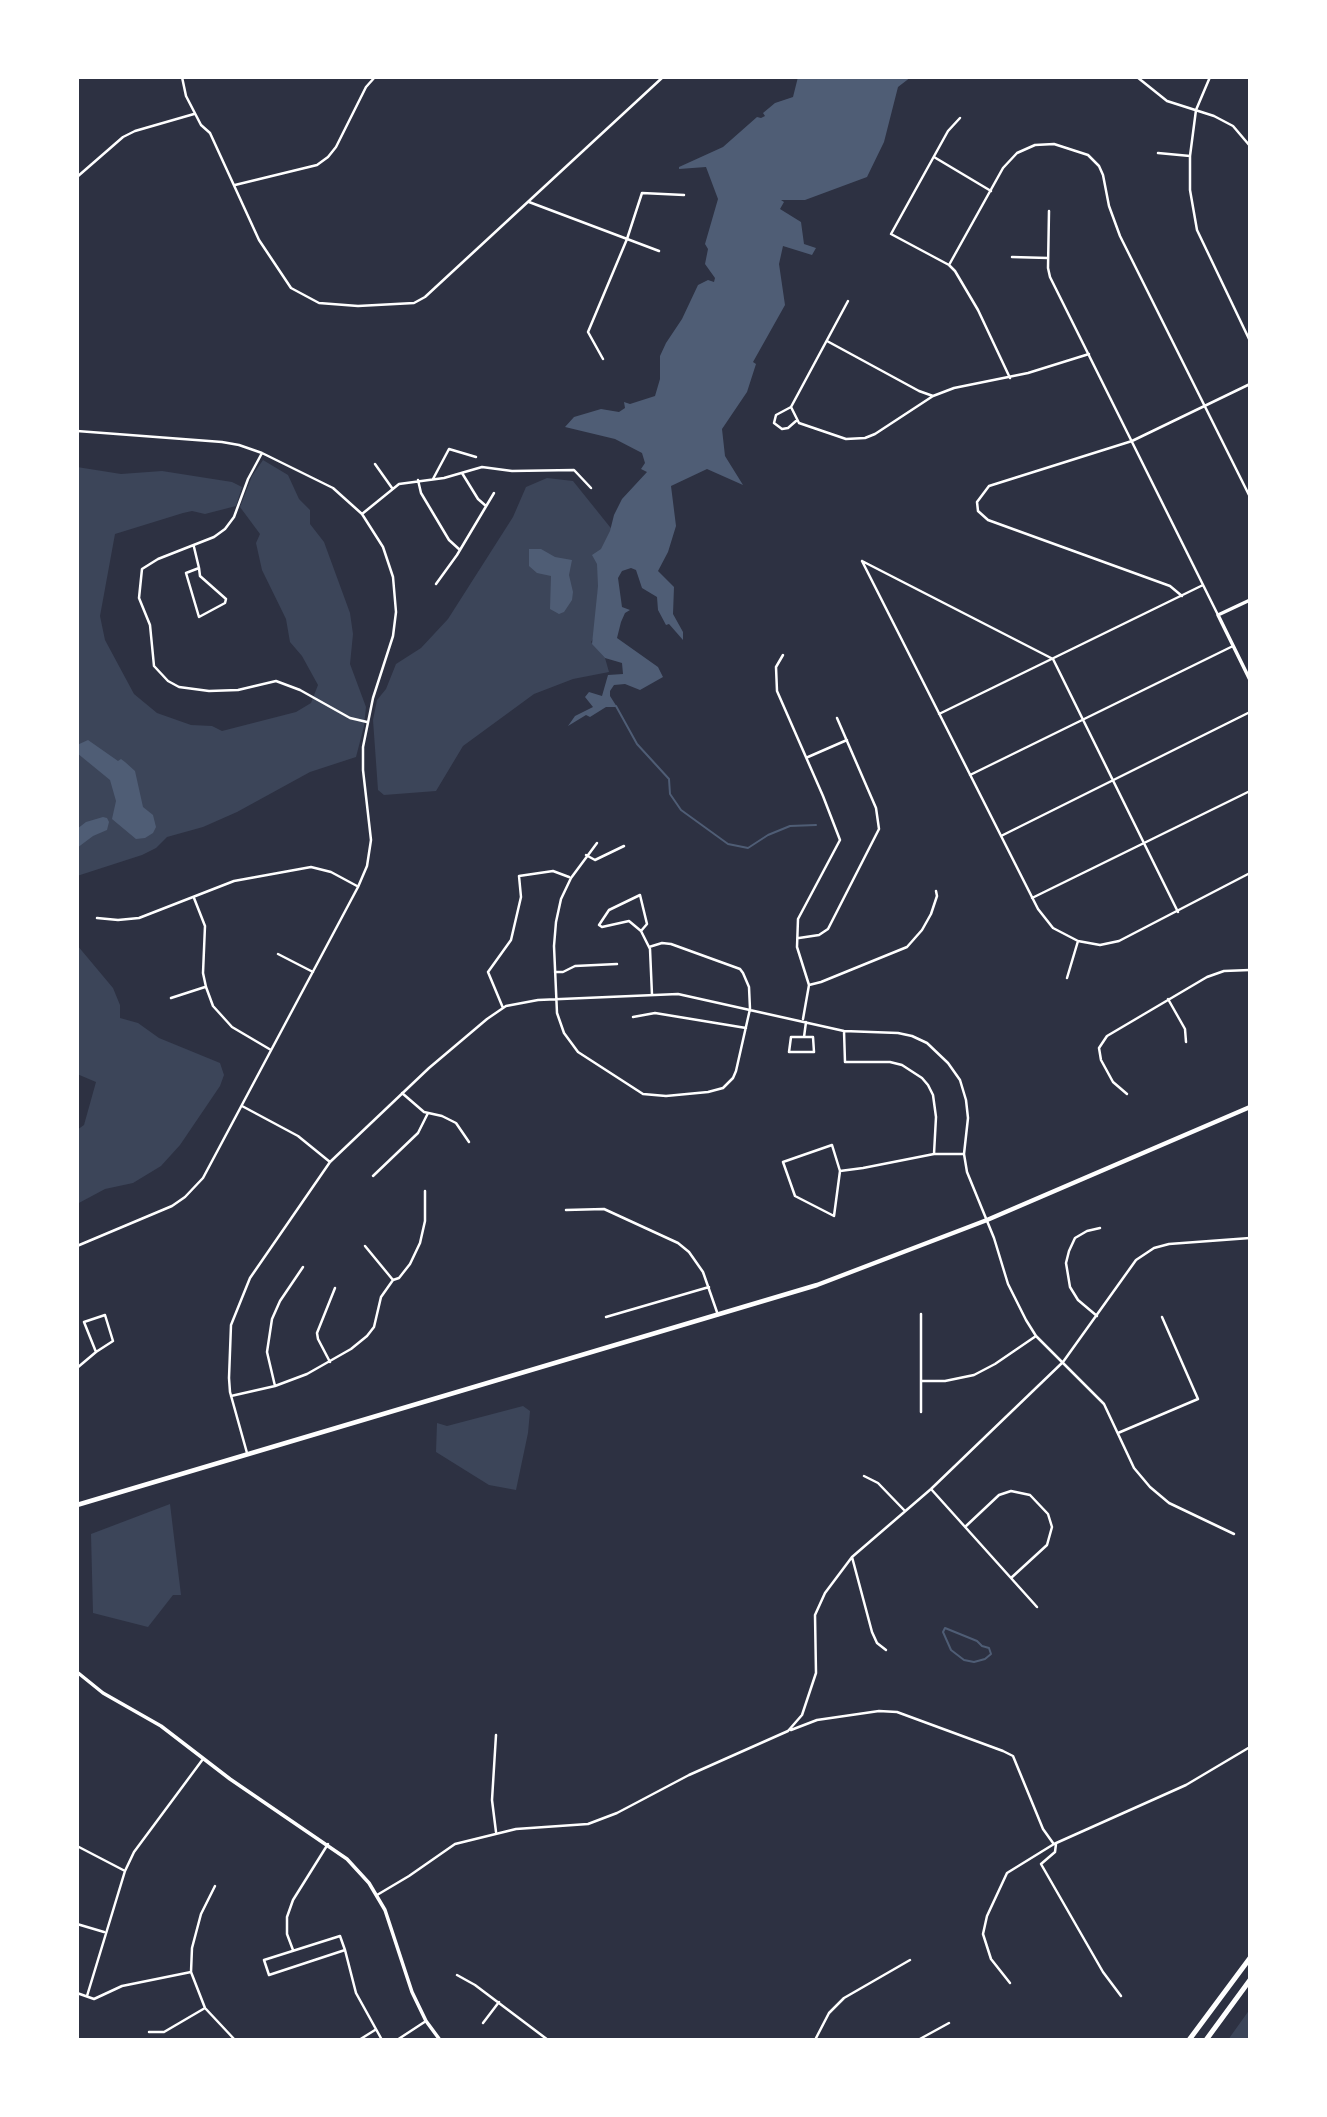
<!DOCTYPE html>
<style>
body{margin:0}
#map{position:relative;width:1327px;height:2117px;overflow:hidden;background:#2d3142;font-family:"Nunito Sans",sans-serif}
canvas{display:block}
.frame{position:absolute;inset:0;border:79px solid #fff;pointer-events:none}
</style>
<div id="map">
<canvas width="1327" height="2117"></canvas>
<div class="frame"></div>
</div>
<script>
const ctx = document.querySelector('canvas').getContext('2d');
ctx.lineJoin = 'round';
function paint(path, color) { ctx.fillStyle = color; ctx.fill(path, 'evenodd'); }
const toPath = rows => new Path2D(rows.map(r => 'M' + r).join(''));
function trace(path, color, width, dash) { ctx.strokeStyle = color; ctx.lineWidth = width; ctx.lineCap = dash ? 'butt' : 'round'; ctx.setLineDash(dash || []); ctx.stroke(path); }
paint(toPath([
 [263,460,288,475,299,499,310,510,310,524,324,542,350,613,353,634,350,664,366,707,364,726,356,757,310,772,237,812,203,827,167,837,156,848,142,855,77,876,77,467,121,474,162,471,232,482,242,487,236,506,205,514,192,511,183,513,115,534,100,616,105,640,134,694,157,713,191,725,212,726,222,731,296,712,311,703,318,685,302,656,290,642,286,619,262,570,256,543,260,534,240,507,252,476],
 [547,478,573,481,614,532,598,591,595,636,591,642,605,658,609,672,573,679,534,694,463,746,436,791,384,795,378,790,373,720,377,700,386,689,396,664,421,648,448,619,513,517,526,487],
 [77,945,113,988,120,1005,120,1018,138,1023,159,1038,220,1063,224,1075,220,1086,180,1145,161,1166,133,1183,105,1189,77,1204,77,1130,84,1125,96,1082,77,1074],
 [523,1406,530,1411,528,1433,516,1490,489,1485,436,1452,437,1423,447,1426],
 [170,1504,181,1595,173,1595,148,1627,93,1613,91,1534],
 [1250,2009,1250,2040,1229,2040,1230,2037]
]), '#3c4559');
paint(toPath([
 [798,77,911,77,898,87,884,142,867,177,805,200,781,200,784,202,780,209,801,222,804,244,816,248,812,255,783,246,779,264,785,305,753,362,756,364,747,392,722,429,725,456,743,485,707,469,671,486,676,526,668,552,658,571,674,587,673,614,683,632,683,640,669,624,666,625,658,610,657,597,642,588,636,570,631,568,622,571,618,578,622,607,630,610,625,613,621,622,617,638,658,667,663,677,640,690,625,684,614,685,610,691,610,696,617,707,606,707,590,717,586,715,568,726,575,716,593,707,585,697,589,692,602,696,608,675,623,674,622,663,605,658,592,644,598,586,597,564,592,555,601,549,610,531,614,515,622,499,647,472,641,469,645,463,642,453,615,439,565,427,574,417,601,409,619,412,625,408,624,402,630,404,655,396,660,379,660,356,666,343,682,319,698,285,708,280,714,282,715,278,705,264,708,249,705,244,718,199,706,167,679,169,679,167,723,147,757,117,761,118,765,116,763,113,775,103,793,97],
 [529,549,541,549,555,557,572,560,569,575,573,592,572,600,564,612,559,614,550,609,551,576,537,573,529,566],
 [88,740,118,761,121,759,125,762,135,771,143,807,153,815,156,827,153,833,145,838,136,839,112,819,116,801,110,780,77,753,77,745],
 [103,817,107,818,109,822,107,830,93,836,77,848,77,829,86,822]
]), '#4f5d75');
trace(toPath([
 [616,706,637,744,669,779,670,794,681,810,728,844,748,848,768,835,790,826,816,825],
 [945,1628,977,1641,982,1646,989,1648,991,1654,985,1659,974,1662,964,1660,951,1650,943,1632,945,1628]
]), '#4f5d75', 2);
trace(toPath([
 [182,77,186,96,201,125,210,133,259,240,291,288,319,303,358,306,414,303,425,297,663,77],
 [1137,77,1167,101,1214,116,1233,126,1250,146],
 [1210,77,1196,110,1190,156,1190,190,1197,230,1250,341],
 [960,118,948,131,891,234,949,265,955,271,978,310,1010,378],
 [1158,153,1190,156],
 [934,157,991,191],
 [77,177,123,137,135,131,194,114],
 [235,185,317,165,328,157,336,147,366,87,375,77],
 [529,202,659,251],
 [1049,211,1048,268,1050,277,1218,615],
 [1012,257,1048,258],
 [949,265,1003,168,1017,153,1035,145,1054,144,1088,155,1099,166,1103,175,1109,206,1120,236,1250,497],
 [848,301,791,407,799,423,846,439,865,438,875,434,933,396,954,388,1028,373,1089,354],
 [827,341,919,391,933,396],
 [603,359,588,332,627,239,642,193,684,195],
 [791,407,776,415,774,423,782,429,788,428,796,421],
 [77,431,222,442,239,445,262,453,333,488,362,514,383,547,393,577,396,612,393,636,373,698,363,747,363,770,371,840,367,866,358,887,203,1178,185,1197,172,1206,77,1246],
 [262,453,248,479,234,517,225,529,214,537,158,559,142,569,139,598,150,625,154,666,168,681,179,687,209,691,238,690,276,681,300,690,350,718,367,722],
 [375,464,392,488],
 [462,473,478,499,486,506],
 [433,479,449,449,476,457],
 [418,480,421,493,449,540,460,550],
 [362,514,399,484,444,478,482,467,512,471,574,470,591,488],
 [194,547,199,568,200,576,226,599,225,603,199,617,186,573,199,568],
 [862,561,1038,909,1053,928,1078,941,1100,945,1119,941,1250,873],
 [862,561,1053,659,1178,912],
 [436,584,457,555,494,493],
 [1182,596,1170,586,988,520,978,511,977,502,989,486,1132,441,1250,384],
 [783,655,776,667,777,691,823,796,840,840,798,919,797,947,809,985,803,1019],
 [939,714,1203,585],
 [808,757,847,740],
 [970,775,1233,646],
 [1001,836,1250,712],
 [597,843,571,878,561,899,556,922,554,946,557,1013,564,1033,578,1052,643,1094,666,1096,708,1092,723,1088,733,1078,736,1071,750,1009,749,987,743,973,740,969,671,944,662,943,649,947],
 [586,855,595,860,624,846],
 [194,898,205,926,203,973,206,987,213,1006,232,1027,271,1050],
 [1032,898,1250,791],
 [97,918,118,920,139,918,234,881,311,867,331,872,357,886],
 [641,931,647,924,640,895,609,910,599,925,602,927,629,921,641,931,650,949,652,995],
 [799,938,819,935,828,929,879,829,876,808,837,718],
 [278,954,313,972],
 [555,972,563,972,575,966,617,964],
 [1067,978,1078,941],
 [809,985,821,982,907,947,922,930,931,914,937,896,936,891],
 [171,998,205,987],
 [1168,999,1185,1029,1186,1042],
 [503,1008,488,972,511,940,521,897,519,876,553,871,569,877],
 [633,1017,655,1013,746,1028],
 [844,1031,845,1062,890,1062,902,1065,922,1078,928,1085,933,1095,936,1117,934,1154],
 [804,1037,813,1037,814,1052,789,1052,791,1037,804,1037,806,1022],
 [402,1093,424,1112,442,1116,456,1123,469,1142],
 [1127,1094,1113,1082,1101,1060,1099,1048,1107,1036,1207,977,1224,971,1250,970],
 [242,1106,298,1136,330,1162],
 [832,1145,840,1171,834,1216,795,1196,783,1162,832,1145],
 [840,1171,863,1168,934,1154,964,1154],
 [373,1176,418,1133,428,1113],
 [566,1210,604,1209,678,1243,689,1252,703,1272,718,1315],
 [365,1246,393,1280],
 [921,1314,921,1412],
 [1097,1316,1078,1300,1070,1287,1066,1263,1069,1251,1075,1238,1087,1231,1100,1228],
 [606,1317,709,1287],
 [330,1362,318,1339,317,1333,335,1288],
 [77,1368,96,1352,113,1341,105,1315,84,1322,96,1352],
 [921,1381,945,1381,974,1375,995,1364,1036,1336],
 [275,1386,267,1352,272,1319,280,1301,303,1267],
 [231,1396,275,1386,307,1374,351,1349,367,1336,374,1327,381,1297,393,1280,399,1278,410,1264,420,1243,425,1221,425,1191],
 [1118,1433,1198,1399,1162,1317],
 [247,1453,230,1392,229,1378,231,1325,250,1278,330,1162,429,1068,487,1019,506,1006,538,1000,678,994,844,1031,898,1033,912,1036,927,1043,948,1063,960,1080,966,1100,968,1118,964,1154,967,1172,994,1238,1008,1284,1026,1320,1036,1336,1104,1404,1134,1468,1150,1487,1169,1503,1234,1534],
 [864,1476,878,1483,905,1511],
 [931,1489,1037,1607],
 [965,1527,999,1495,1011,1491,1030,1495,1048,1514,1052,1527,1047,1545,1011,1578],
 [852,1557,872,1632,877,1643,886,1650],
 [791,1730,817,1720,879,1711,897,1712,1003,1751,1013,1756,1043,1829,1053,1843],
 [496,1832,492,1800,496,1735],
 [1056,1844,1055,1852,1041,1864,1103,1972,1121,1996],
 [77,1846,125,1871],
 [215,1886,201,1914,192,1948,191,1972,205,2008,235,2040],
 [377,1895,409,1876,455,1844,516,1829,588,1824,617,1813,689,1775,788,1731,802,1715,816,1673,815,1615,825,1593,852,1557,931,1489,1063,1362,1136,1260,1154,1248,1169,1244,1250,1238],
 [77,1924,104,1932],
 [293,1950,287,1934,287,1917,293,1900,328,1844],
 [345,1950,269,1975,264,1960,340,1936,345,1950,356,1993,382,2040],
 [457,1975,475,1985,548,2040],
 [1010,1983,991,1959,983,1934,987,1916,1007,1873,1054,1844,1186,1785,1250,1747],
 [77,1993,94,1999,122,1986,191,1972],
 [87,1996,125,1871,134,1852,203,1759],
 [483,2023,499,2002],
 [149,2032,164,2032,205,2008],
 [359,2040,375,2030],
 [397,2040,426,2021],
 [815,2040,829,2013,844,1998,910,1960],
 [918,2040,949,2023]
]), '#fff', 2.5);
trace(toPath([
 [1250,600,1218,615,1250,680],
 [77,1672,103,1693,161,1726,230,1779,347,1859,369,1883,385,1910,412,1992,426,2021,440,2040]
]), '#fff', 3.5);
trace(toPath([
 [77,1505,817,1285,987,1220,1250,1107]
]), '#fff', 4.5);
trace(toPath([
 [1189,2040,1250,1958],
 [1206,2040,1250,1980]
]), '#fff', 5);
</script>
